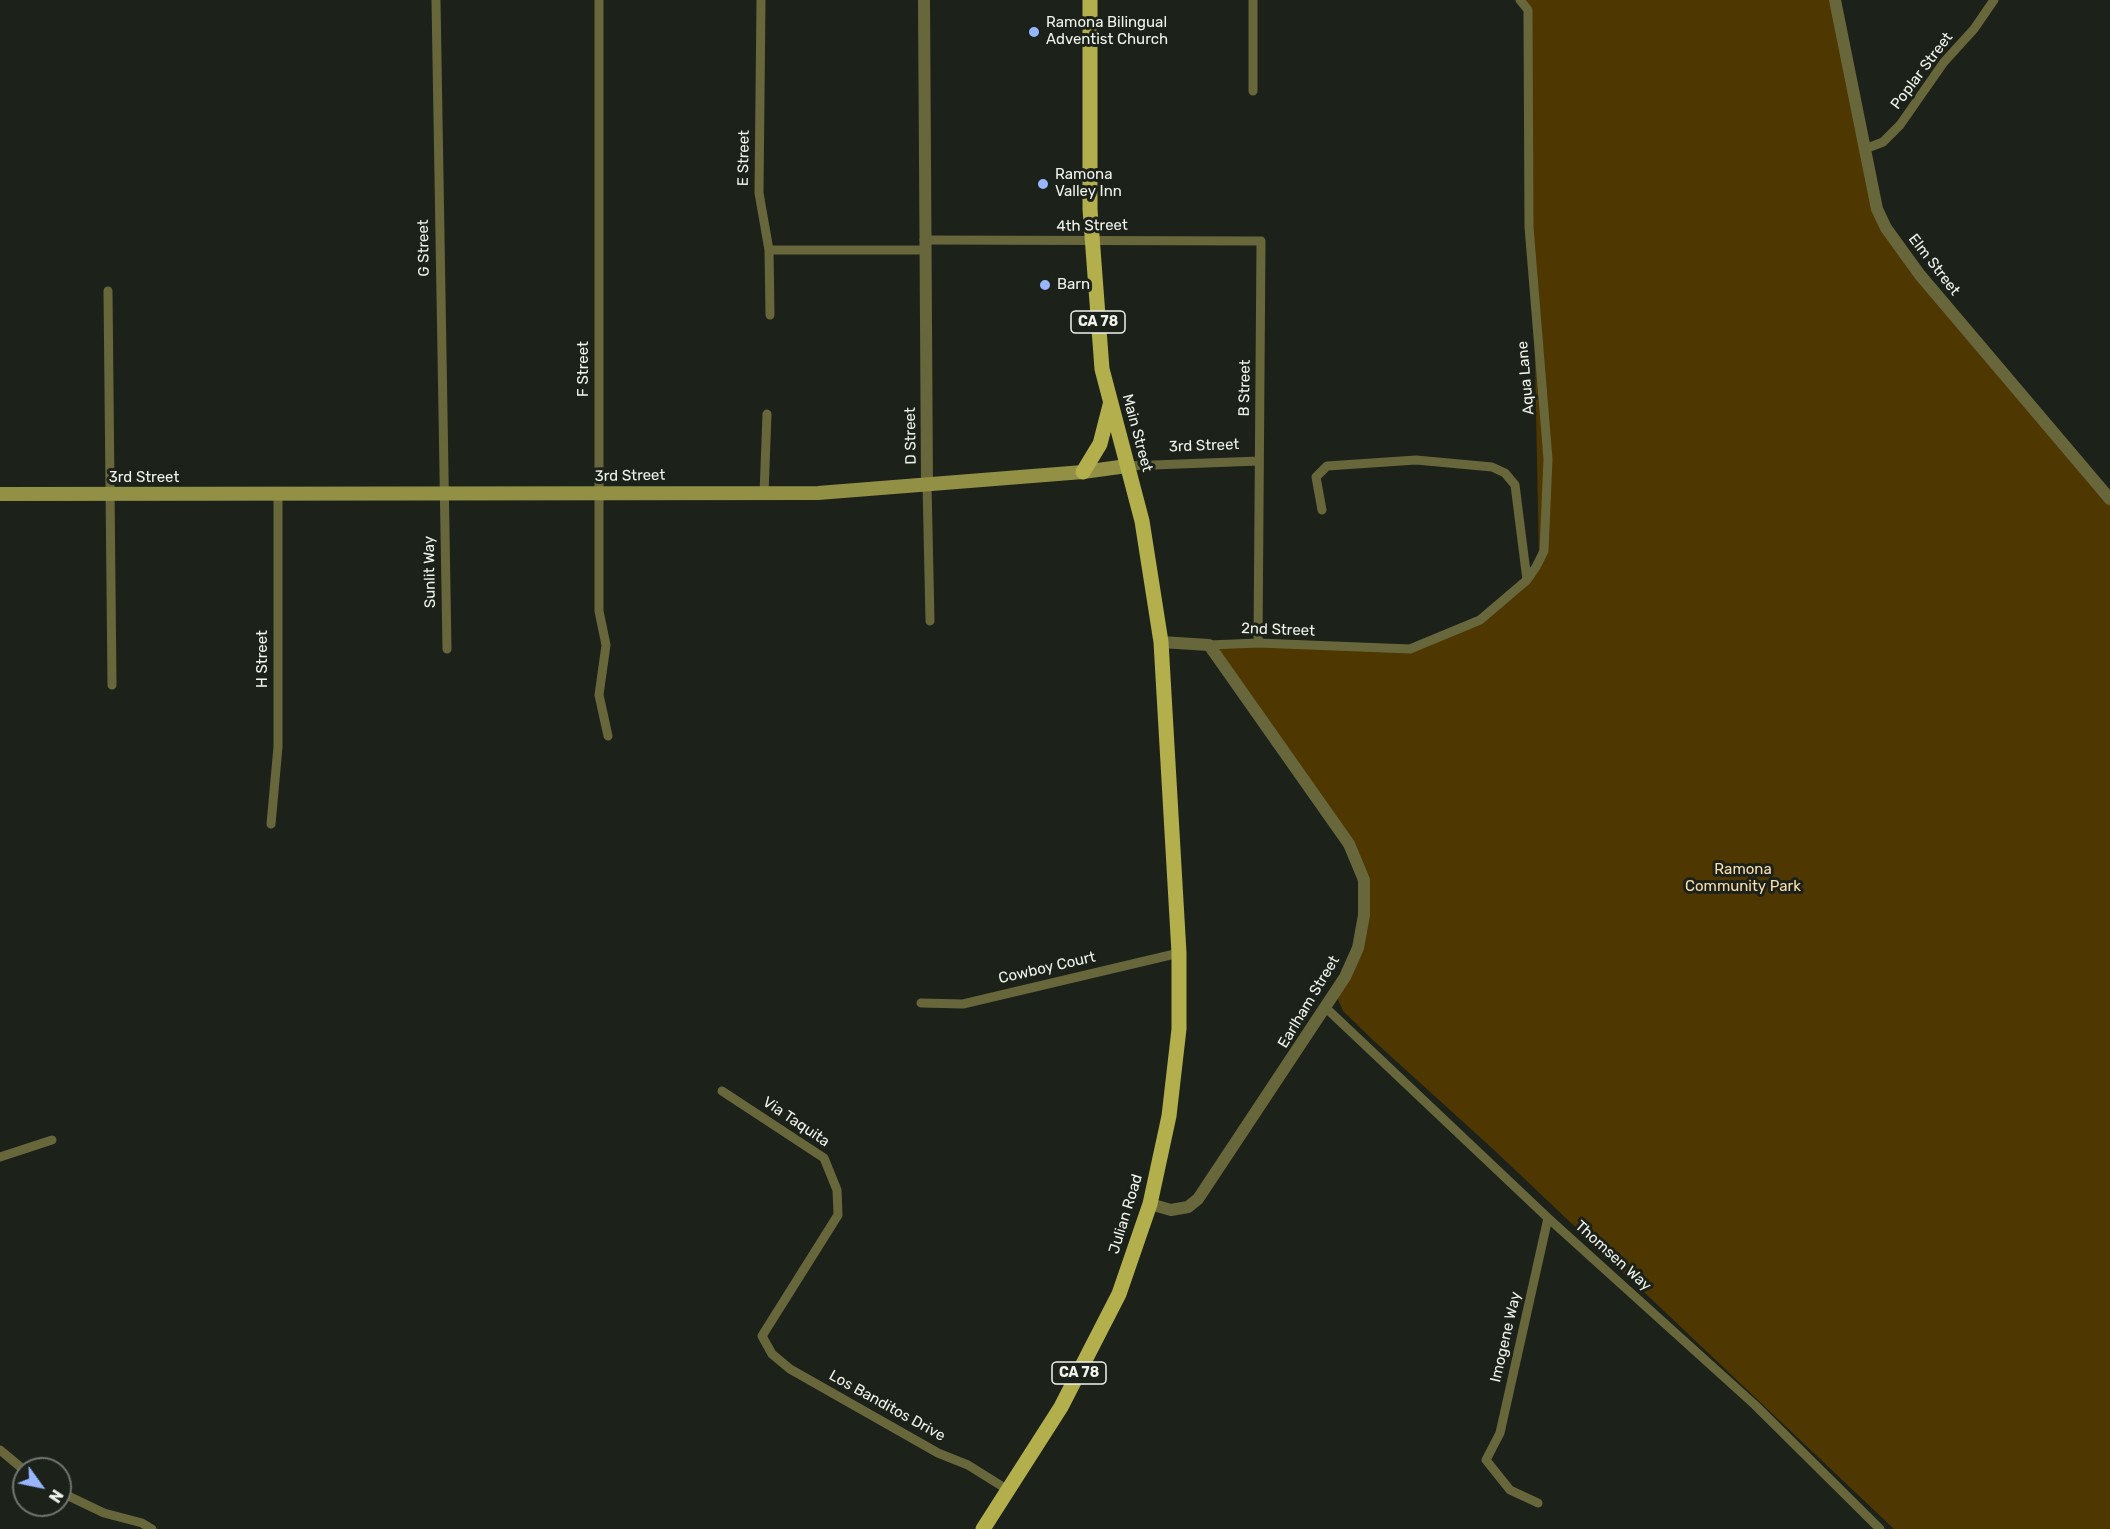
<!DOCTYPE html>
<style>
body{margin:0}
#map{position:relative;width:2110px;height:1529px;overflow:hidden;background:#1c2219;font-family:Rubik,sans-serif}
canvas{display:block}
.north{position:absolute;left:12px;top:1457px;width:60px;height:60px;box-sizing:border-box;background:#1c2219;border:2px solid #70766d;border-radius:50%;rotate:123deg;font-size:16px;font-weight:700;line-height:24px;text-align:center;color:#eff3ec}
.north::after{content:'';display:block;margin:auto;width:21px;height:27px;background:#98b5fd;clip-path:polygon(50% 0,100% 100%,50% 72%,0 100%)}
</style>
<div id="map">
<canvas width="2110" height="1529"></canvas>
<div class="north">N</div>
</div>
<script>
const ctx = document.querySelector('canvas').getContext('2d');
ctx.lineJoin = 'round';
function paint(path, color) { ctx.fillStyle = color; ctx.fill(path, 'evenodd'); }
const toPath = rows => new Path2D(rows.map(r => 'M' + r).join(''));
function trace(path, color, width, dash) { ctx.strokeStyle = color; ctx.lineWidth = width; ctx.lineCap = dash ? 'butt' : 'round'; ctx.setLineDash(dash || []); ctx.stroke(path); }
function label(font, color, halo, rows, align = 'center') {
  ctx.font = font + ' Rubik,sans-serif'; ctx.lineWidth = 6; ctx.setLineDash([]); ctx.textBaseline = 'middle'; ctx.strokeStyle = halo; ctx.fillStyle = color; for (const [text, x, y, turn = 0] of rows) {
    ctx.save(); ctx.translate(x, y); ctx.rotate((+turn || 0) * Math.PI / 180); ctx.textAlign = isNaN(turn) ? turn : align; if (halo) ctx.strokeText(text, 0, 0); ctx.fillText(text, 0, 0); ctx.restore();
  }
}
paint(toPath([
 [1521,0,1834,0,1886,228,2110,500,2110,1529,1894,1529,1493,1149,1374,1041,1343,1011,1335,993,1363,923,1357,859,1201,644,1394,650,1448,635,1501,603,1539,559,1528,16]
]), '#4f3701');
trace(toPath([
 [436,0,447,649],
 [599,0,599,611,606,645,599,695,608,736],
 [761,0,759,193,769,250,770,315],
 [1253,0,1253,91],
 [1865,149,1883,142,1900,125,1944,62,1974,29,1994,0],
 [924,240,1261,241,1258,643],
 [769,250,924,250],
 [108,291,112,685],
 [1127,466,1259,461],
 [927,484,930,621],
 [764,494,767,414],
 [1322,510,1316,477,1327,466,1416,460,1492,467,1505,473,1515,485,1527,580],
 [1209,645,1258,643,1410,649,1480,620,1527,580,1536,567,1544,551,1548,459,1529,227,1528,16,1528,10,1520,0],
 [271,824,278,747,278,494],
 [921,1003,963,1004,1179,953],
 [1326,1008,1548,1218,1755,1405,1880,1529],
 [722,1091,824,1158,837,1190,838,1215,762,1336,772,1354,790,1369,938,1453,968,1465,1008,1490],
 [0,1157,52,1140],
 [0,1450,24,1470],
 [60,1492,104,1513,142,1523,152,1529],
 [1538,1503,1510,1490,1486,1460,1500,1433,1548,1218]
]), '#68673b', 9);
trace(toPath([
 [924,0,927,484],
 [1835,0,1877,209,1886,228,1920,275,2110,499],
 [1150,1204,1171,1210,1188,1207,1198,1199,1345,977,1358,948,1364,915,1364,880,1349,844,1209,645,1161,642]
]), '#68673b', 12);
trace(toPath([
 [0,494,818,493,1083,472,1127,466]
]), '#929045', 14);
trace(toPath([
 [1083,472,1100,444,1110,405],
 [983,1529,1061,1407,1119,1294,1150,1204,1169,1116,1179,1029,1179,953,1161,642,1142,521,1102,369,1090,209,1090,0]
]), '#b2af4c', 15);
for (const [x, y, r, color] of [
 [1034,32,6,"#98b5fd"],
 [1043,184,6,"#98b5fd"],
 [1045,285,6,"#98b5fd"]
]) { const dot = new Path2D(); dot.arc(x, y, r, 0, 2 * Math.PI); ctx.fillStyle = color; ctx.fill(dot); trace(dot, '#1c2219', 2); }
for (const [x, y, w] of [
 [1098,322,54],
 [1079,1373,54]
]) { const box = new Path2D(); box.roundRect(x - w / 2, y - 11, w, 22, 4.5); ctx.fillStyle = '#1c2219'; ctx.fill(box); trace(box, '#eff3ec', 1.5); }
label('bold 14px', '#eff3ec', null, [
 ["CA 78",1098,322],
 ["CA 78",1079,1373]
]);
label('15px', '#eff3ec', '#1c2219', [
 ["Ramona Bilingual",1046,23],
 ["Adventist Church",1046,40],
 ["Ramona",1055,175],
 ["Valley Inn",1055,192],
 ["Barn",1057,285]
], 'left');
label('15px', '#eff3ec', '#1c2219', [
 ["Poplar Street",1922,71,-53],
 ["E Street",744,158,-89],
 ["4th Street",1092,226,-1],
 ["G Street",424,248,-91],
 ["Elm Street",1934,265,52],
 ["F Street",584,369,-90],
 ["Aqua Lane",1526,378,-95],
 ["B Street",1245,388,-89],
 ["Main Street",1137,433,75],
 ["D Street",911,436,-91],
 ["3rd Street",1204,446,-2],
 ["3rd Street",630,476,-1],
 ["3rd Street",144,478],
 ["Sunlit Way",430,572,-91],
 ["2nd Street",1278,630,2],
 ["H Street",263,659,-90],
 ["Cowboy Court",1047,968,-13],
 ["Earlham Street",1309,1002,-59],
 ["Via Taquita",796,1122,34],
 ["Julian Road",1126,1214,-73],
 ["Thomsen Way",1613,1256,42],
 ["Imogene Way",1506,1337,-77],
 ["Los Banditos Drive",887,1406,29]
]);
label('15px', '#fadeaf', '#1c2219', [
 ["Ramona",1743,870],
 ["Community Park",1743,887]
]);
</script>
